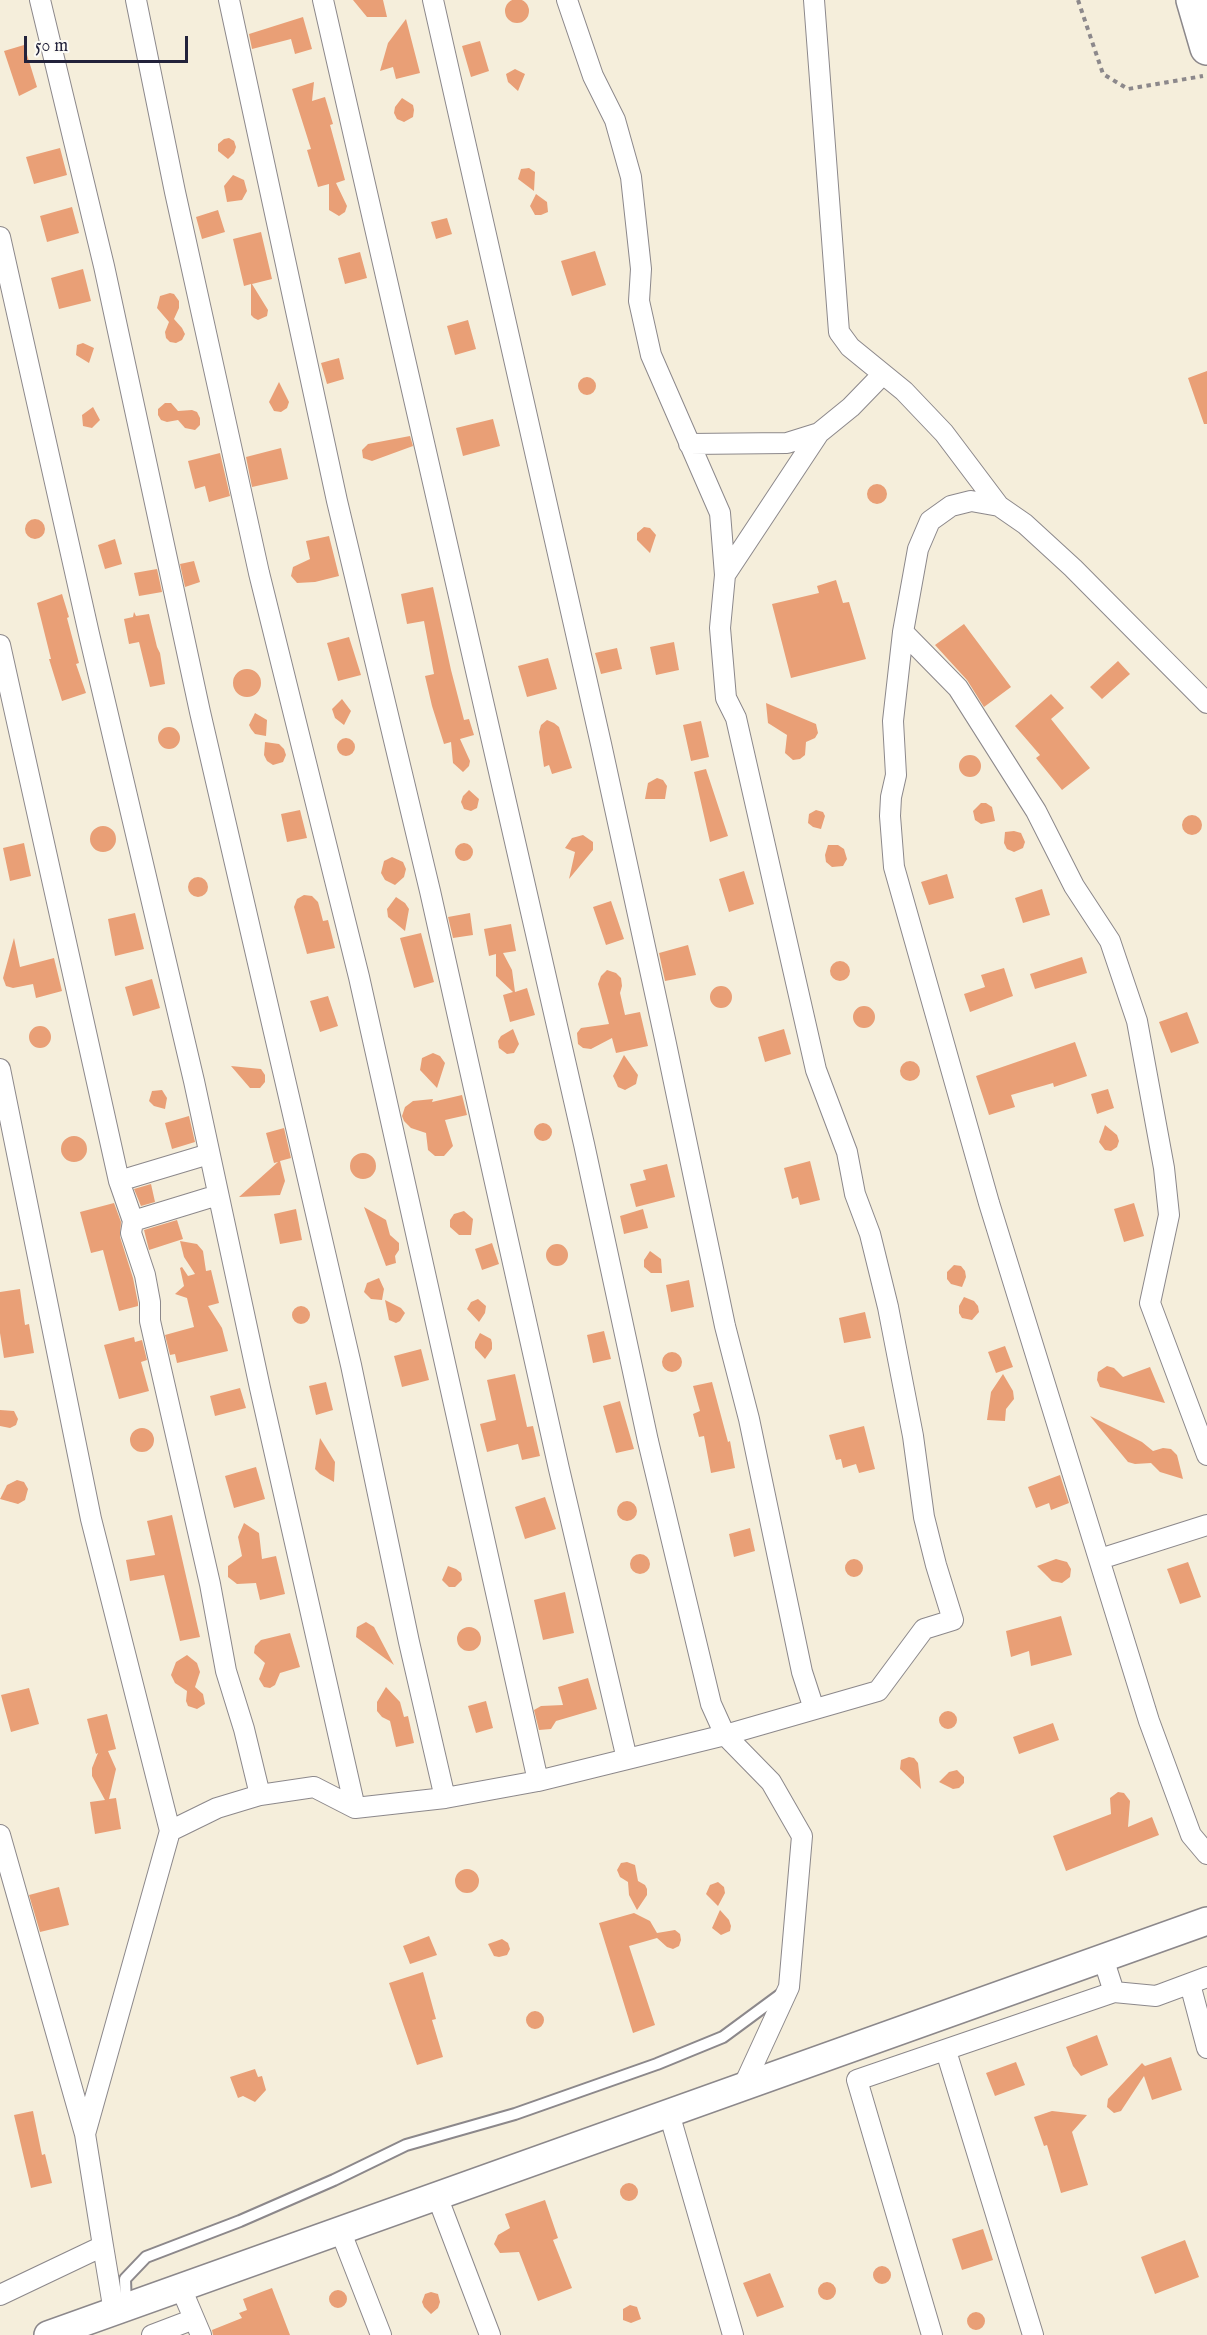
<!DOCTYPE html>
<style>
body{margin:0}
#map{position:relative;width:1207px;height:2335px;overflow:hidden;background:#f5eedb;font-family:"IM FELL English",serif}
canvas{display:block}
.scale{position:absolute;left:24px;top:36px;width:164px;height:27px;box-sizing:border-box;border:3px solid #22223b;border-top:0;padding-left:8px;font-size:18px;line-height:21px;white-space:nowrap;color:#22223b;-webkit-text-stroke:4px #fdfcf7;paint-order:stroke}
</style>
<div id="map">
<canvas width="1207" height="2335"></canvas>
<div class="scale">50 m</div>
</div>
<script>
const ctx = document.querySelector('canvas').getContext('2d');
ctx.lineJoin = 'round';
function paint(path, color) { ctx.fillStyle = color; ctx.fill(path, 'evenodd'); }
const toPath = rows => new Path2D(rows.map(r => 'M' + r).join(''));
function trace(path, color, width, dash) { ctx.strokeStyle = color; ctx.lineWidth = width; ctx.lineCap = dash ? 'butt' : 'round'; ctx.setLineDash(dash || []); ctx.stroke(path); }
paint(toPath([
 '505 11a12 12 0 1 1 24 0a12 12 0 1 1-24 0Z',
 [353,0,383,0,387,17,367,17],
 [303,17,312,49,295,54,291,39,252,49,249,34],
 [406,19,420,73,396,79,393,67,380,71,388,43],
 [480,41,489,71,471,77,462,46],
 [24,45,37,87,19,96,4,51],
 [515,69,525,74,518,91,508,82,506,74],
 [314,82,312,101,325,97,333,124,330,125,345,180,336,183,347,206,345,212,339,216,329,210,329,184,318,187,307,150,311,149,292,89],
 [402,98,413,105,414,110,413,117,404,122,397,119,394,113,395,107],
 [229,138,234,141,236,147,234,153,228,159,218,151,218,144,224,139],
 [60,148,67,175,34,184,26,157],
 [529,168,535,172,534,191,518,179,521,169],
 [233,175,244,180,247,191,242,200,227,202,224,186],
 [536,194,547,202,548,212,541,215,535,215,530,206],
 [72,207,79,233,47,242,40,216],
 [218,210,225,232,202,239,196,217],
 [447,218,452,234,436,239,431,222],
 [261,232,272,279,252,284,268,310,267,316,258,320,254,318,251,315,251,284,244,286,233,239],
 [595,251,606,285,572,296,561,261],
 [360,252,367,278,345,284,338,258],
 [83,269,91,301,59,309,51,278],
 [170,293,174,294,179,301,179,308,174,319,182,328,185,334,182,340,176,343,170,342,166,338,165,332,169,322,157,308,160,296],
 [468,320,476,349,455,355,447,326],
 [83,343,94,348,89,363,76,355,77,345],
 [339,358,344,379,327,384,321,363],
 [1207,371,1207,424,1204,424,1188,378],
 '578 386a9 9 0 1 1 18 0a9 9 0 1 1-18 0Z',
 [279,382,289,402,287,408,281,412,274,411,269,402],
 [165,403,171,403,178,411,192,410,197,412,200,418,200,425,195,430,185,428,178,420,167,422,161,420,158,415,158,409],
 [93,407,100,420,92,428,83,426,82,415],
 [493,419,500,446,463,456,456,428],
 [410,436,413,446,372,461,363,458,362,450,368,444],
 [281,448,288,479,252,487,246,457],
 [220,453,230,496,209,502,205,486,195,489,188,461],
 '867 494a10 10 0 1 1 20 0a10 10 0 1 1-20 0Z',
 '25 529a10 10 0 1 1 20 0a10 10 0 1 1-20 0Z',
 [644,527,650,528,656,535,650,553,637,540,637,533],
 [329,536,339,576,315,582,297,583,291,576,293,567,310,559,306,541],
 [115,539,122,564,105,569,98,545],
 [194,561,200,582,185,587,180,564],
 [157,569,162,592,139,596,134,573],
 [836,580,843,603,849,602,866,659,791,678,772,604,819,593,817,586],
 [433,587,451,670,464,720,469,719,474,735,460,739,470,761,469,766,463,772,453,763,451,742,444,744,432,706,425,676,434,674,424,621,407,624,401,594],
 [62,594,69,617,67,618,79,663,76,664,86,693,62,701,49,659,51,659,37,603],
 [134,612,136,616,149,614,157,647,160,653,165,684,150,687,139,642,129,644,124,619,133,617],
 [964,624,1011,687,984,707,967,680,935,645],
 [349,637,361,675,338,681,327,643],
 [674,642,679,670,656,675,650,647],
 [617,648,622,669,601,674,595,653],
 [548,658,557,689,527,697,518,666],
 [1118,661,1130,674,1102,699,1090,687],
 '233 683a14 14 0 1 1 28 0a14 14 0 1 1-28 0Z',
 [1051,694,1064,708,1051,719,1090,768,1062,790,1036,758,1040,755,1015,726],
 [342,699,351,711,344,725,335,718,332,709],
 [766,703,816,724,818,733,815,738,806,742,805,755,800,759,793,760,785,753,787,735,768,723],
 [255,713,267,720,266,736,255,734,251,729,249,725],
 [547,720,554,723,559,727,572,768,552,774,549,765,544,767,539,732,541,725],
 [701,721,709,757,691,761,683,725],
 '158 738a11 11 0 1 1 22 0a11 11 0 1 1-22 0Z',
 '337 747a9 9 0 1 1 18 0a9 9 0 1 1-18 0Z',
 [265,742,279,744,284,749,286,755,283,762,273,765,267,761,264,755],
 '959 766a11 11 0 1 1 22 0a11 11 0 1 1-22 0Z',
 [706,769,728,836,710,842,694,772],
 [657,778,663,780,667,786,665,799,645,799,648,783],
 [469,790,479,799,477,808,471,811,464,809,461,802,463,796],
 [981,803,986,803,992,807,995,821,981,824,975,820,973,811],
 [300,810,307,838,287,842,281,814],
 [816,810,823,812,825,816,821,829,813,827,808,823,809,814],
 '1182 825a10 10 0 1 1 20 0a10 10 0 1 1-20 0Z',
 '90 839a13 13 0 1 1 26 0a13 13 0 1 1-26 0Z',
 [1014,831,1021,833,1025,842,1023,848,1014,852,1007,849,1004,843,1005,832],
 [583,835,593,842,593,850,569,879,575,852,565,848,572,838],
 '455 852a9 9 0 1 1 18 0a9 9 0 1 1-18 0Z',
 [24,843,31,876,10,881,3,848],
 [828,845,838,845,844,849,847,859,843,866,832,867,826,862,825,855],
 [392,857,403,862,406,869,404,877,395,885,385,880,381,873,384,861],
 [744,871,754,904,729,912,719,879],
 [947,874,954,898,929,905,921,882],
 '188 887a10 10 0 1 1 20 0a10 10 0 1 1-20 0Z',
 [1042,889,1050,915,1023,923,1015,898],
 [304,895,312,896,318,902,323,921,328,920,335,948,307,954,294,907,297,899],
 [396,897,405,903,409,909,405,931,388,917,387,909],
 [611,901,624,939,606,945,593,907],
 [135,913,144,949,115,956,108,919],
 [470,913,473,935,453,938,448,917],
 [511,924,516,951,503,953,512,970,515,992,527,988,535,1015,510,1022,503,995,513,992,496,976,496,954,489,956,484,929],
 [421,933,434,982,414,988,400,938],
 [14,938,20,967,54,958,62,991,36,998,33,984,13,988,6,986,3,978],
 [688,945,696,975,665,981,659,953],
 [1082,957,1087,973,1035,989,1030,974],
 '830 971a10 10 0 1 1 20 0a10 10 0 1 1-20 0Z',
 [1004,968,1013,996,970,1012,964,994,985,987,981,975],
 [607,970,616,973,621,978,622,986,620,993,625,1015,640,1012,648,1046,616,1053,612,1038,591,1049,583,1048,578,1044,577,1033,581,1028,609,1024,598,984,601,976],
 [152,979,160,1008,133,1016,125,987],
 '710 997a11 11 0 1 1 22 0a11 11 0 1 1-22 0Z',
 [328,996,338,1026,320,1032,310,1001],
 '853 1017a11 11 0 1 1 22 0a11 11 0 1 1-22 0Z',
 [1187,1012,1199,1043,1171,1053,1159,1022],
 '29 1037a11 11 0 1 1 22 0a11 11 0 1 1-22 0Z',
 [513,1029,519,1044,514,1053,507,1054,499,1048,498,1041,501,1036],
 [784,1029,791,1054,765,1062,758,1037],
 [1075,1042,1087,1076,1054,1087,1053,1083,1011,1095,1015,1107,989,1115,976,1076],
 [433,1053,440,1056,445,1063,437,1088,420,1070,422,1058],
 [624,1055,638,1075,636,1084,625,1090,618,1087,613,1076],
 '900 1071a10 10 0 1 1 20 0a10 10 0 1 1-20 0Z',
 [231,1066,261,1069,265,1075,265,1082,260,1088,250,1088],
 [1108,1089,1114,1108,1097,1114,1091,1094],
 [162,1090,167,1098,165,1109,154,1106,149,1101,152,1091],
 [462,1095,467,1115,445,1120,453,1146,444,1156,435,1156,428,1150,426,1133,411,1128,404,1121,402,1116,405,1107,413,1101,433,1099,432,1102],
 [189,1116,195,1142,172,1149,165,1123],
 '534 1132a9 9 0 1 1 18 0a9 9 0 1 1-18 0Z',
 [1105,1125,1117,1135,1119,1141,1117,1147,1111,1151,1105,1150,1099,1142],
 [284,1128,291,1158,280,1161,285,1181,280,1195,239,1197,278,1162,274,1163,266,1133],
 '61 1149a13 13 0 1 1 26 0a13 13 0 1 1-26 0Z',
 '350 1166a13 13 0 1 1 26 0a13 13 0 1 1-26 0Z',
 [810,1161,820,1200,800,1205,798,1197,792,1199,784,1168],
 [667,1164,675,1197,636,1207,630,1184,646,1180,643,1170],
 [151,1184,155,1202,141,1206,134,1189],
 [114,1203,121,1222,120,1237,133,1278,138,1303,138,1306,119,1311,103,1250,91,1253,80,1212],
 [1134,1203,1144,1236,1124,1242,1114,1209],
 [364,1207,386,1220,390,1235,399,1243,399,1250,395,1256,396,1263,386,1266],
 [296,1209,302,1240,280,1244,274,1214],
 [643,1209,648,1228,624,1234,620,1216],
 [464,1211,473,1219,471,1235,459,1235,450,1227,450,1220,454,1214],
 [177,1220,183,1239,149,1250,144,1230],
 [180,1241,197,1244,203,1251,206,1271,211,1270,219,1303,208,1306,222,1328,228,1351,177,1363,175,1354,170,1355,165,1335,194,1327,187,1298,175,1294,184,1286,180,1268,182,1267,188,1276,195,1274,184,1257],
 [492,1243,499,1264,482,1270,475,1249],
 '546 1255a11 11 0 1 1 22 0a11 11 0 1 1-22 0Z',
 [650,1251,661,1259,662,1273,651,1273,644,1267,644,1260],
 [954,1265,961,1266,965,1271,966,1277,962,1287,951,1284,947,1279,947,1272],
 [379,1278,384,1289,382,1300,371,1299,364,1292,367,1283],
 [689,1280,694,1307,671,1312,666,1285],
 [20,1289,25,1325,29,1324,34,1353,4,1358,0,1333,0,1292],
 [964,1297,974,1301,978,1306,979,1312,972,1320,962,1318,959,1313,959,1306],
 [478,1299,486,1306,485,1313,479,1322,467,1309,471,1302],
 [385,1300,401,1308,405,1313,400,1321,396,1323,389,1320],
 '292 1315a9 9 0 1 1 18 0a9 9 0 1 1-18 0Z',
 [865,1312,871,1338,844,1343,839,1318],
 [604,1331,611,1359,593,1363,587,1335],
 [480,1333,491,1339,492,1343,492,1349,485,1359,475,1348,475,1342],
 [134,1337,135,1342,142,1340,147,1360,141,1362,149,1391,119,1399,104,1345],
 [1005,1346,1013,1367,996,1373,988,1352],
 [421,1349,429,1380,402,1387,394,1356],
 '662 1362a10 10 0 1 1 20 0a10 10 0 1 1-20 0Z',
 [1107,1366,1114,1368,1123,1377,1150,1367,1165,1403,1100,1387,1097,1380,1098,1372],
 [515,1374,527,1427,533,1426,540,1456,522,1460,518,1444,487,1452,480,1424,496,1420,487,1380],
 [1003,1374,1013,1391,1014,1399,1006,1409,1005,1421,987,1420,991,1392],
 [326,1382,333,1410,316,1415,309,1386],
 [712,1382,728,1442,730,1441,735,1468,711,1473,704,1436,699,1437,693,1414,700,1411,693,1386],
 [240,1388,246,1408,215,1416,210,1396],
 [620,1401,634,1449,616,1453,603,1406],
 [0,1410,14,1411,18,1419,16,1425,10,1428,0,1426],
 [1090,1416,1142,1442,1153,1451,1163,1448,1171,1449,1177,1455,1183,1479,1160,1472,1151,1463,1135,1464,1128,1462],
 [864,1426,875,1469,859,1473,856,1464,843,1468,841,1459,836,1460,829,1435],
 '130 1440a12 12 0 1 1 24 0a12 12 0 1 1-24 0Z',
 [320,1438,335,1462,334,1482,320,1474,315,1469],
 [256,1467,265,1499,234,1508,225,1476],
 [1060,1475,1069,1503,1051,1510,1049,1503,1036,1508,1028,1487],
 [17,1480,24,1482,28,1489,25,1500,18,1504,0,1499,7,1485],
 [545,1497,556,1529,525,1539,515,1507],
 '617 1511a10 10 0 1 1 20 0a10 10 0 1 1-20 0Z',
 [172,1515,200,1637,180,1641,164,1575,130,1581,126,1560,155,1555,147,1521],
 [244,1523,259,1533,262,1559,276,1556,285,1594,260,1600,256,1583,237,1584,228,1577,228,1566,242,1556,238,1537],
 [750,1528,755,1551,734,1557,729,1534],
 '630 1564a10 10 0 1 1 20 0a10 10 0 1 1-20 0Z',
 '845 1568a9 9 0 1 1 18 0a9 9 0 1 1-18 0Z',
 [1056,1559,1067,1562,1071,1569,1070,1577,1062,1583,1052,1581,1037,1566],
 [1188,1562,1201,1597,1180,1604,1167,1569],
 [448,1566,456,1569,461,1573,462,1580,455,1587,449,1587,442,1580],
 [565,1592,574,1633,543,1640,534,1600],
 [1061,1616,1072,1655,1031,1666,1029,1651,1011,1657,1006,1631],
 [366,1622,374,1627,394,1665,356,1637,357,1627],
 '457 1639a12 12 0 1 1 24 0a12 12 0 1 1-24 0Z',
 [290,1633,300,1667,280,1673,275,1685,270,1688,264,1687,259,1679,265,1663,254,1653,255,1646,261,1640],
 [187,1655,197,1663,200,1672,195,1687,203,1694,205,1704,197,1709,188,1706,186,1701,187,1691,175,1683,171,1675,176,1662],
 [588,1678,597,1709,556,1721,551,1729,539,1730,534,1710,541,1706,563,1705,558,1687],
 [386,1687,400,1702,404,1717,408,1716,414,1743,396,1747,390,1721,382,1717,377,1711,377,1702],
 [29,1688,39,1724,11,1732,1,1695],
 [486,1701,493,1728,476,1733,468,1706],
 '939 1720a9 9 0 1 1 18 0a9 9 0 1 1-18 0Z',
 [107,1714,116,1749,108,1751,116,1769,109,1799,116,1798,121,1829,95,1834,90,1802,105,1800,92,1776,92,1768,98,1753,96,1754,87,1719],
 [1053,1723,1059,1740,1019,1754,1013,1737],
 [909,1757,914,1758,918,1763,921,1789,900,1769,901,1760],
 [957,1770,964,1777,964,1783,959,1788,953,1789,939,1782,949,1772],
 [1118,1792,1124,1793,1130,1801,1128,1827,1152,1817,1159,1835,1066,1871,1053,1836,1111,1814,1110,1798],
 [627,1862,635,1865,638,1881,645,1885,647,1889,647,1895,637,1910,629,1895,628,1882,620,1877,617,1870,621,1863],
 '455 1881a12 12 0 1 1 24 0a12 12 0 1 1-24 0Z',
 [718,1882,724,1887,725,1893,718,1906,706,1894,710,1885],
 [59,1887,69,1925,40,1932,29,1895],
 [720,1910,729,1920,731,1926,730,1931,721,1935,712,1928],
 [634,1913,650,1921,657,1933,675,1930,680,1934,681,1940,679,1946,673,1949,667,1947,657,1938,629,1946,655,2025,633,2033,599,1923],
 [429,1936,437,1955,410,1964,403,1946],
 [502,1939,508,1943,510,1949,507,1955,499,1957,494,1956,488,1944],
 [423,1972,436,2019,432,2020,443,2057,417,2065,389,1983],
 '526 2020a9 9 0 1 1 18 0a9 9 0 1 1-18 0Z',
 [1097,2035,1108,2065,1081,2076,1073,2066,1066,2047],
 [1171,2057,1182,2090,1152,2100,1144,2076,1121,2111,1114,2113,1107,2107,1108,2099,1142,2063,1145,2066],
 [1016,2062,1025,2085,995,2096,986,2073],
 [255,2069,258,2077,262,2076,266,2090,255,2102,243,2096,238,2098,230,2077],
 [33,2111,42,2155,45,2154,52,2183,31,2188,14,2115],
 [1052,2111,1087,2115,1072,2132,1088,2185,1061,2193,1047,2145,1044,2146,1034,2117],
 '620 2192a9 9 0 1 1 18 0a9 9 0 1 1-18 0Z',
 [545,2200,558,2238,553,2240,572,2288,538,2301,519,2252,500,2253,494,2244,498,2235,510,2228,505,2214],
 [983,2229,993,2260,962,2270,952,2239],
 [1185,2240,1199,2277,1155,2294,1141,2257],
 '873 2275a9 9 0 1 1 18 0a9 9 0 1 1-18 0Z',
 [770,2273,784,2307,757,2317,743,2283],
 '818 2291a9 9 0 1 1 18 0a9 9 0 1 1-18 0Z',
 [272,2288,290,2335,213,2335,212,2330,242,2318,239,2313,247,2310,243,2299],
 '329 2299a9 9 0 1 1 18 0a9 9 0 1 1-18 0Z',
 [431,2292,438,2294,440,2302,438,2308,431,2314,424,2307,422,2302,425,2294],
 [630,2305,637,2307,641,2319,631,2323,623,2320,623,2309],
 '967 2321a9 9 0 1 1 18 0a9 9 0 1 1-18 0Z'
]), '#e99f76');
const lane = toPath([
 [126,2307,125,2279,146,2257,240,2221,334,2180,406,2145,515,2114,657,2064,723,2037,784,1992]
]);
const street = toPath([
 [40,0,104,266,200,712,351,1365,409,1642,445,1798],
 [136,0,175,192,259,573,359,977,538,1781],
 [229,0,337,501,430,891,559,1469,627,1759],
 [323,0,584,1144,648,1441,711,1704,725,1735,771,1782,802,1836,789,1987,743,2087],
 [433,0,601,744,665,1039,725,1326,749,1419,802,1672,814,1709],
 [814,0,839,332,850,347,904,391,944,433,999,506,1025,524,1073,568,1207,703],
 [0,237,89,634,194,1081,260,1388,355,1808],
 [689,444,787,443,819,433,851,407,882,375],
 [999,506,971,501,951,506,930,521,918,549,903,632,893,721,896,775,891,797,890,816,894,867,989,1203,1149,1721,1191,1835,1207,1854],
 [725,575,819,433],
 [903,632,958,688,1036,811,1074,886,1110,941,1137,1021,1164,1168,1169,1215,1150,1303,1207,1455],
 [0,645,119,1181,133,1221,131,1233,145,1275,150,1302,150,1321,210,1584,226,1671,244,1729,260,1795],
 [0,1069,91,1519,170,1831],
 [119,1181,209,1154],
 [133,1221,218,1195],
 [1100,1559,1207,1525],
 [0,1835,85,2134],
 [1190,1984,1207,2048],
 [1114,1992,1156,1996,1207,1977],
 [946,2051,1033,2335],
 [669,2113,733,2335],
 [437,2196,490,2335],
 [340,2230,381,2335],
 [103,2246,114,2312],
 [181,2288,201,2335],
 [0,2295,103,2246,85,2134,170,1831,217,1808,260,1795,314,1787,355,1808,445,1798,538,1781,725,1735,878,1691,924,1629,953,1620,936,1565,924,1517,913,1436,888,1307,870,1234,855,1194,847,1152,816,1070,736,718,726,698,720,628,725,575,720,513,651,355,639,301,641,269,631,177,615,120,593,76,567,0],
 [152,2335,194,2319],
 [932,2335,857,2080,1114,1992,1103,1958]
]);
const secondary = toPath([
 [48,2335,1207,1921]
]);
const highway = toPath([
 [1193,0,1207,48]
]);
trace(lane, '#8c888b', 14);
trace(street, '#8c888b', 22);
trace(secondary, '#8c888b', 30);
trace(highway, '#8c888b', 36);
trace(toPath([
 [1078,0,1103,74,1128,89,1203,76]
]), '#8c888b', 4, [4.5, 4.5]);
trace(lane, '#fff', 10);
trace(street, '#fff', 20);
trace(secondary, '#fff', 27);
trace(highway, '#fff', 33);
</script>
